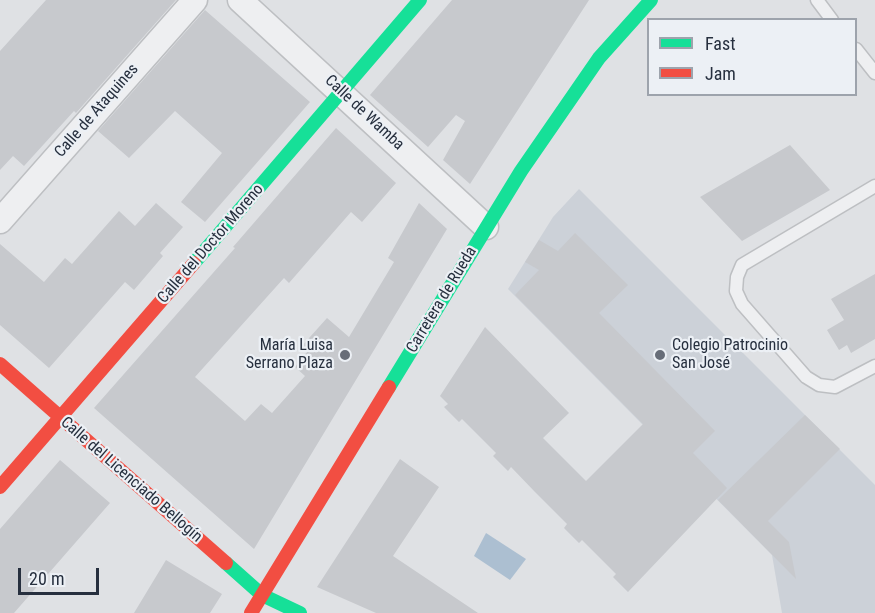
<!DOCTYPE html>
<meta charset="utf-8">
<style>
body{margin:0}
#map{position:relative;width:875px;height:613px;overflow:hidden;background:#dfe1e4;font-family:"Roboto Condensed",sans-serif}
canvas{display:block}
.legend{position:absolute;left:647px;top:18px;width:210px;height:78px;box-sizing:border-box;background:#ecf0f5;border:2px solid #9da3ac;margin:0;padding:8px 10px;list-style:none;font-size:18px;color:#262f3e}
.legend li{display:flex;align-items:center;gap:12px;height:30px}
.legend b{width:30px;border:2px solid #9da3ac}
.scale{position:absolute;left:18px;top:568px;width:81px;height:27px;box-sizing:border-box;border:3px solid #262f3e;border-top:0;padding-left:8px;font-size:18px;line-height:21px;white-space:nowrap;color:#262f3e;-webkit-text-stroke:4px #ecf0f5;paint-order:stroke}
</style>
<div id="map">
<canvas width="875" height="613"></canvas>
<ul class="legend">
<li><b style="height:8px;background:#16e098"></b>Fast</li>
<li><b style="height:8px;background:#f24e42"></b>Jam</li>
</ul>
<div class="scale">20 m</div>
</div>
<script>
const ctx = document.querySelector('canvas').getContext('2d');
ctx.lineJoin = 'round';
function paint(path, color) { ctx.fillStyle = color; ctx.fill(path, 'evenodd'); }
const toPath = rows => new Path2D(rows.map(r => 'M' + r).join(''));
function trace(path, color, width, dash) { ctx.strokeStyle = color; ctx.lineWidth = width; ctx.lineCap = dash ? 'butt' : 'round'; ctx.setLineDash(dash || []); ctx.stroke(path); }
function label(font, color, halo, rows, align = 'center') {
  ctx.font = font + ' "Roboto Condensed",sans-serif'; ctx.lineWidth = 4.5; ctx.setLineDash([]); ctx.textBaseline = 'middle'; ctx.strokeStyle = halo; ctx.fillStyle = color; for (const [text, x, y, turn = 0] of rows) {
    ctx.save(); ctx.translate(x, y); ctx.rotate((+turn || 0) * Math.PI / 180); ctx.textAlign = isNaN(turn) ? turn : align; if (halo) ctx.strokeText(text, 0, 0); ctx.fillText(text, 0, 0); ctx.restore();
  }
}
paint(toPath([
 [579,189,875,485,875,613,782,613,772,555,508,289,553,217]
]), '#ccd1d8');
paint(toPath([
 [486,533,526,559,510,580,474,556]
]), '#acbfd1');
paint(toPath([
 [46,0,176,0,76,113,74,111,24,166,13,156,0,170,0,51],
 [452,0,589,0,470,184,443,160,465,121,456,115,428,147,370,95],
 [205,10,310,102,205,222,181,202,222,153,175,111,129,158,98,131],
 [336,128,396,183,362,222,351,212,289,283,284,278,195,377,245,421,261,404,272,413,305,376,295,367,307,352,301,347,327,318,349,337,394,262,388,258,419,203,447,229,254,549,94,408,235,248,233,247],
 [790,145,830,190,742,241,700,197],
 [156,203,183,227,160,253,163,256,134,290,125,282,49,368,0,325,0,244,44,282,65,258,72,264,119,211,135,226],
 [575,233,628,285,599,313,715,431,693,453,727,488,628,592,613,577,616,574,582,540,579,543,564,528,567,524,535,492,511,467,508,471,493,456,496,453,462,419,459,422,444,407,448,404,440,396,485,327,569,413,543,438,586,481,643,424,515,295,539,270,525,262,539,240,558,251],
 [875,274,875,339,851,353,847,345,839,350,827,330,844,320,831,299],
 [805,415,840,449,768,521,789,542,796,579,718,500],
 [400,459,439,487,393,556,478,613,376,613,317,587],
 [60,460,110,503,14,613,0,613,0,529],
 [166,560,222,594,210,613,134,613]
]), '#c7c9cd');
const lane = toPath([
 [817,0,832,20],
 [856,49,875,73],
 [875,186,742,265,737,277,736,291,742,304,806,377,819,385,835,387,875,366]
]);
const street = toPath([
 [240,0,486,227],
 [0,221,195,0]
]);
trace(lane, '#bdbfc2', 15);
trace(street, '#bdbfc2', 27);
trace(lane, '#eeeff1', 12);
trace(street, '#eeeff1', 24);
trace(toPath([
 [194,263,420,0],
 [389,387,521,171,599,58,651,0],
 [226,563,262,595,300,613]
]), '#16e098', 14);
trace(toPath([
 [0,364,226,563],
 [0,487,194,263],
 [251,613,389,387]
]), '#f24e42', 14);
for (const [x, y, r, color] of [
 [345,355,6,"#676d78"],
 [660,355,6,"#676d78"]
]) { const dot = new Path2D(); dot.arc(x, y, r, 0, 2 * Math.PI); ctx.fillStyle = color; ctx.fill(dot); trace(dot, '#ecf0f5', 2); }
label('16px', '#262f3e', '#ecf0f5', [
 ["Calle de Ataquines",97,111,-49],
 ["Calle de Wamba",364,113,43],
 ["Calle del Doctor Moreno",211,244,-49],
 ["Carretera de Rueda",442,300,-59],
 ["Calle del Licenciado Bellogín",131,480,41]
]);
label('16px', '#262f3e', '#ecf0f5', [
 ["María Luisa",333,346],
 ["Serrano Plaza",333,364],
 ["Colegio Patrocinio",672,346,"left"],
 ["San José",672,364,"left"]
], 'right');
</script>
